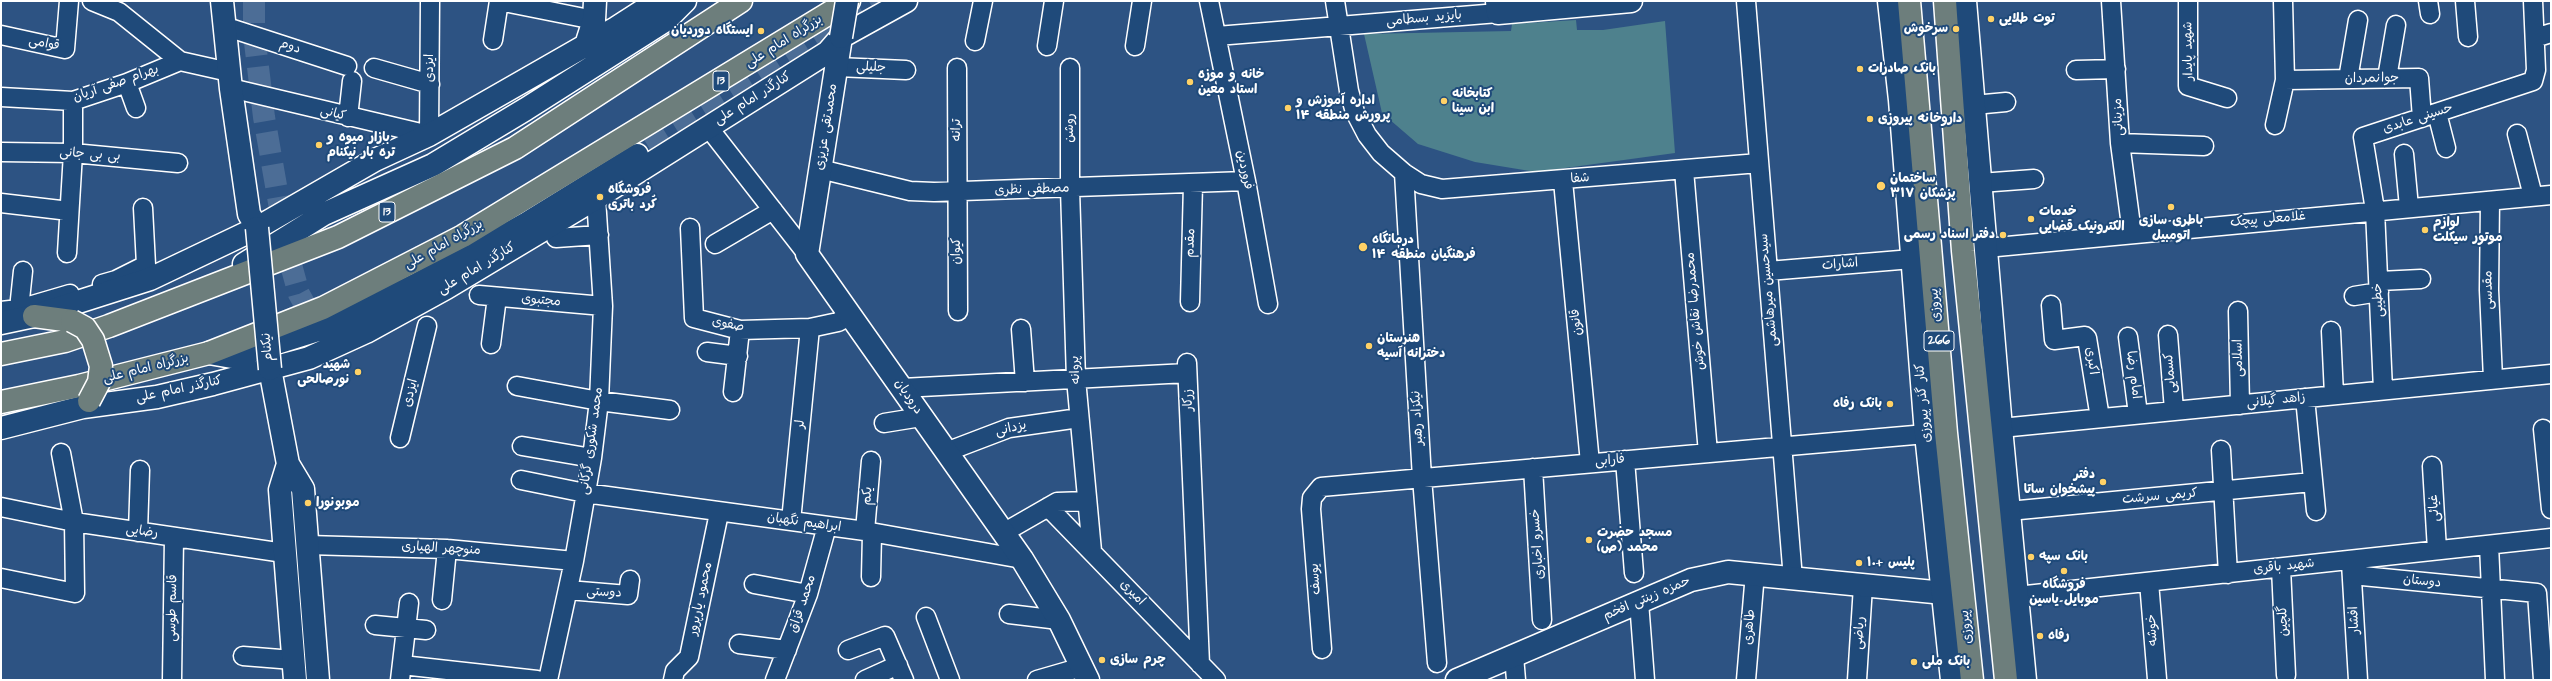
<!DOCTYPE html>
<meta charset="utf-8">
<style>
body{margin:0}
#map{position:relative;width:2552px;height:681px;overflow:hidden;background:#2d5383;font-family:"Architects Daughter",sans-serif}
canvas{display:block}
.frame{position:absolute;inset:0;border:2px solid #fff;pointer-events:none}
</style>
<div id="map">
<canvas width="2552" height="681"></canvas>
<div class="frame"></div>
</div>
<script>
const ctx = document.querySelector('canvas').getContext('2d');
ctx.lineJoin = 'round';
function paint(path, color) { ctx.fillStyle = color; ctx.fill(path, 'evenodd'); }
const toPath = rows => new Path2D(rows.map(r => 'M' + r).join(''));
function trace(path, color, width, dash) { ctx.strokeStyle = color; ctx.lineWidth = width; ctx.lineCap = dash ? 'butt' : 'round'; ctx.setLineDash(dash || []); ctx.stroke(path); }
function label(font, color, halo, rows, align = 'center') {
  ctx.font = font + ' "Architects Daughter","Playpen Sans Arabic",sans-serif'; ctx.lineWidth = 4; ctx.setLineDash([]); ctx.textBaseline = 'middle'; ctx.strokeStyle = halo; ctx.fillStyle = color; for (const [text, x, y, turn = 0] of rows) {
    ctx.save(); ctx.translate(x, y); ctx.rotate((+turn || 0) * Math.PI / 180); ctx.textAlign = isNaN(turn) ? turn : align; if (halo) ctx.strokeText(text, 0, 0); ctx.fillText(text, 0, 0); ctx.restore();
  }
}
paint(toPath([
 [1576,20,1577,30,1603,30,1665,21,1675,153,1536,172,1475,162,1418,144,1382,113,1364,34,1511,31,1512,24]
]), '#4e818d');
trace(toPath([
 [254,1,254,34,264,117,288,254,299,294,309,312,327,323],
 [619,162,879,1]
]), '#4c6d96', 22, [22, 11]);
const minor = toPath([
 [92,1,119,12,180,61],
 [499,1,594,20],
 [1209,1,1246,181,1268,304],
 [1335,1,1349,91,1355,112,1367,135,1381,153,1404,173,1421,184,1442,189,1759,163],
 [1746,1,1793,579],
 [2111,1,2120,143,2132,233],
 [2188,1,2188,86,2227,98],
 [2428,1,2430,14],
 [2465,1,2468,37],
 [233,29,347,66],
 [1,35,65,49,69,1],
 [1217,36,1498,13],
 [2535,38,2551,33],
 [493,40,499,1],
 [975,41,983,1],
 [1047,46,1054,1],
 [1135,46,1142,1],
 [837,67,906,70],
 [374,68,430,84],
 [957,68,958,311],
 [1070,68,1070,189,1076,379,1092,551],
 [2076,70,2116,69],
 [2387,78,2396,25],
 [2348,79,2358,20],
 [2285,80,2419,78,2422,118],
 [127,83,136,108],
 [239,90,429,135,430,1],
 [1,97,73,101,127,83,180,61,229,72],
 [1974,105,2006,102],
 [2437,113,2446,148],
 [348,117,352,81],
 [2275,125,2285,80,2283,1],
 [708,127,807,254],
 [2517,134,2533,196],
 [2120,143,2204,146],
 [1,152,73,153,178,163],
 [2404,154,2409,207],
 [820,169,910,191,934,192,1246,181],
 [1684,170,1708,453],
 [1404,173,1422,478,1437,663],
 [1563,181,1590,463],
 [1980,183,2034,179],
 [2490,201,2489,290,2493,379],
 [1,203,69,211],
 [690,228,694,318,740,330,810,328,838,322,851,315],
 [556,238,599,235],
 [715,244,773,210],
 [1986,248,2551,195],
 [67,253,73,153,73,101],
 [1768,271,1912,259],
 [2379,281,2421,279],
 [102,284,116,280,146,265,143,208],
 [479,295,603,306],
 [2354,296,2379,292],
 [1190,302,1193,184],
 [2051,305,2054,340,2085,336,2087,338,2100,418],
 [19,309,70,294],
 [1,311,19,309,23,271],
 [2238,311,2240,405],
 [1021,329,1025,382],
 [2331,331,2334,395],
 [2168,335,2174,410],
 [2128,337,2138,414],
 [491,344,497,297],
 [707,352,738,356],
 [1187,363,1200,664],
 [517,386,599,401,670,410],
 [902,388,1187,373],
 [2383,390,2375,210,2363,137,2533,81,2536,70,2533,1],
 [733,392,740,330],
 [2305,398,2316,511],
 [884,423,921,417],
 [2001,428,2551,374],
 [2543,429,2551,509],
 [400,438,427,326],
 [522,446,592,458],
 [2221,450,2228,574],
 [946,452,1009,428,1079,418],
 [1625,460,1634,573],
 [2432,466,2437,550],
 [1533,468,1542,620],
 [521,480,585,493,865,531,1022,559],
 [1,507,74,522,284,553],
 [1048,507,1216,680],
 [2009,511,2312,482],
 [791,521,810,328],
 [865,531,871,461],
 [138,532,140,470],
 [1003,533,1057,502,1087,501],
 [308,545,447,549,574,561],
 [2489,545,2495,680],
 [2351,563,2358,680],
 [2281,568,2286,675],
 [2352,575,2537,593,2543,680],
 [871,577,872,534],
 [1,578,75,593,74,522,61,453],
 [2149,582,2157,679],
 [754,584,808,594],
 [568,590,628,595,630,580],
 [2017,596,2551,538],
 [442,600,447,549],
 [1639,602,1645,680],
 [1009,614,1059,620],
 [926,617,950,680],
 [375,625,426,630],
 [739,644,787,650],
 [1322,649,1311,509,1312,498,1321,487,1926,434],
 [848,650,885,636,904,680],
 [243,656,293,660],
 [1514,656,1516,680],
 [402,665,537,680],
 [172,680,174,537],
 [400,680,409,603],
 [548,680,574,561,592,458,599,401,603,306,596,198],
 [673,680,675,671,689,657,719,513],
 [775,680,808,594,827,526],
 [865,680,898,665],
 [1037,680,1082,667],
 [1746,680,1755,573],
 [1857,680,1863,586]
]);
const tertiary = toPath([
 [1457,680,1691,580,1728,572,1944,593]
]);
const secondary = toPath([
 [222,1,231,89,249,214,257,228],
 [1497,1,1498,13,1631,1],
 [1889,1,1900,100,1926,434,1952,680],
 [1965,1,2001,428,2025,680],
 [841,37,807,254,1022,559,1059,620,1088,680],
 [586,45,594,20,595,1],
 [244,264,324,214,433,165,526,109,666,20,685,1],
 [1,323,34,316,150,279,257,228,375,160,429,135,616,28,658,1],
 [209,353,232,357,321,329,415,285,527,223,637,155],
 [270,369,288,464,303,489,318,680],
 [1,428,83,407,157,397,213,384,309,358,366,332,446,288,596,198,828,52,841,37,906,1],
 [288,464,280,490,295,680]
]);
const primary = toPath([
 [1909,1,1946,433,1972,680],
 [1945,1,1963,251,2006,680]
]);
const trunk = toPath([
 [34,316,72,321],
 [1,354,65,341,109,326,338,237,515,148,741,1],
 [1,402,79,386,209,353,323,308,463,236,849,1]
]);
trace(minor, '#fff', 21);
trace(tertiary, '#fff', 25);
trace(secondary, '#fff', 25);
trace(primary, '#fff', 25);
trace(trunk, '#fff', 25);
trace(minor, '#1f4a7a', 18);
trace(tertiary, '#1f4a7a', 22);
trace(secondary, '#1f4a7a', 22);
trace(primary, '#6d7e7c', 22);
trace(trunk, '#6d7e7c', 22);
const secondaryBridge = toPath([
 [841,37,847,1],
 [257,228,270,369]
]);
const trunkBridge = toPath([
 [72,321,85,328,93,340,101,366,99,382,89,401]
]);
trace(secondaryBridge, '#fff', 25, []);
trace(trunkBridge, '#fff', 25, []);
trace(secondaryBridge, '#1f4a7a', 22);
trace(trunkBridge, '#6d7e7c', 22);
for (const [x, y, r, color] of [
 [1991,19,4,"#ffd166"],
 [1956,29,4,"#ffd166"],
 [761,31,4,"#ffd166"],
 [1860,69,4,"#ffd166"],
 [1190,82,4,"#ffd166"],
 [1444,101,4,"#ffd166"],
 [1288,108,4,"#ffd166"],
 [1870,119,4,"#ffd166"],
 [319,145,4,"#ffd166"],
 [1881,186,5,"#ffd166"],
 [600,197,4,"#ffd166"],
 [2171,207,4,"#ffd166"],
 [2031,219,4,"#ffd166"],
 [2425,230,4,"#ffd166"],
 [2003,235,4,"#ffd166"],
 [1363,247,5,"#ffd166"],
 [1369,346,4,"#ffd166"],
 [358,372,4,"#ffd166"],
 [1890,404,4,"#ffd166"],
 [2103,482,4,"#ffd166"],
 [308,503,4,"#ffd166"],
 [1589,540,4,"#ffd166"],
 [2031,557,4,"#ffd166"],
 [1859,563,4,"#ffd166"],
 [2064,571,4,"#ffd166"],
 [2040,636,4,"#ffd166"],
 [1102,660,4,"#ffd166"],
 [1914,662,4,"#ffd166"]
]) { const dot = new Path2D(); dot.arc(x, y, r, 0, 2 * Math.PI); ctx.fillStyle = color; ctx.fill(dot); trace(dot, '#1f4a7a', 1.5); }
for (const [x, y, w] of [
 [721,81,16],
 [387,212,16],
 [1939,341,30]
]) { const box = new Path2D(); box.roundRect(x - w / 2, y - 10, w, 20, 3); ctx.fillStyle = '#1f4a7a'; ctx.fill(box); trace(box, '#fff', 1); }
label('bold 12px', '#fff', null, [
 ["13",721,81],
 ["13",387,212],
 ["266",1939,341]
]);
label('13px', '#fff', '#1f4a7a', [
 ["بایزید بسطامی",1424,19,-5],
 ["بزرگراه امام علی",784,42,-32],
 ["قوامی",44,44,11],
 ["دوم",290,47,18],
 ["شهید پایدار",2189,51,-91],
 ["ایزدی",430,68,-90],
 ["جلیلی",871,68,2],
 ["جوانمردان",2372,79,-1],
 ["بهرام صفی آریان",116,84,-19],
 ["کنارگذر امام علی",753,99,-32],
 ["کیانی",333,114,14],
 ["مزینانی",2119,117,-93],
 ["حسینی عابدی",2418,119,-18],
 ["محمدتقی عزیزی",827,127,-81],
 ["روشن",1070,128,-90],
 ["ترانه",957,130,-90],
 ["بی بی جانی",90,155,4],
 ["فروردین",1244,170,78],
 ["شفا",1580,179,-5],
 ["مصطفی نظری",1032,190,-2],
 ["غلامعلی پیچک",2268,220,-5],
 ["مقدم",1191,243,-88],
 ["بزرگراه امام علی",444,245,-29],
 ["کیوان",957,251,-90],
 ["اشارات",1840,265,-5],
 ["کنارگذر امام علی",477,269,-31],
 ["سیدحسین میرهاشمی",1769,290,-95],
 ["مقدسی",2489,290,-91],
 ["خطیبی",2379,300,-93],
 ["مجتبوی",541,301,5],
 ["پیروزی",1936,305,-95],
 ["محمدرضا نقاش خوش",1696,311,-95],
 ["قانون",1577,322,-96],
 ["صفوی",728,325,11],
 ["نیکنام",268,347,-95],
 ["اسلامی",2239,358,-91],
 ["اکبری",2091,361,82],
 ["بزرگراه امام علی",146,369,-14],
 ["پروانه",1076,370,-93],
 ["کسمایی",2171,373,-95],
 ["امام رضا",2133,375,83],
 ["کنارگذر امام علی",179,390,-12],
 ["ایزدی",411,393,-76],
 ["درودیان",908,397,56],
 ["زرکار",1189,400,-92],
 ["زاهد گیلانی",2276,401,-6],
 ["کنار گذر پیروزی",1924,403,-95],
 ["نیکزاد رهبر",1418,418,-93],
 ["لر",801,424,-85],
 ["یزدانی",1011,429,-13],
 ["محمد شکوری گرکانی",592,441,-82],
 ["فارابی",1610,461,-5],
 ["یکم",868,496,-85],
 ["کریمی سرشت",2160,497,-5],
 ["غیائی",2435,508,-94],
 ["ابراهیم نگهبان",804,523,8],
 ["رضایی",142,532,8],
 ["خسرو اخباری",1538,544,-94],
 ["منوچهر الهیاری",441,549,3],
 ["شهید باقری",2284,567,-6],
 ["یوسف",1316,579,-94],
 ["دوستان",2422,582,6],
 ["دوستی",604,593,3],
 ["امیری",1132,593,46],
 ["محمود یارپرور",701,599,-78],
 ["حمزه زینتی افخم",1647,599,-23],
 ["محمد قزاق",803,604,-71],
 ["قاسم طوسی",173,608,-89],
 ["افشار",2355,620,-93],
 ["گلچین",2284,621,-93],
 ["طاهری",1750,627,-86],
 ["پیروزی",1967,627,-96],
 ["خوشه",2153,630,-94],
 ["ریاضی",1860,633,-86]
]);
label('bold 13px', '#fff', '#1f4a7a', [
 ["توت طلایی",1999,19],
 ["سرخوش",1948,29,"right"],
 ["ایستگاه دوردیان",753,31,"right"],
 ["بانک صادرات",1868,69],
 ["خانه و موزه",1198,75],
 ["استاد معین",1198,90],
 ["کتابخانه",1452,94],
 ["ابن سینا",1452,109],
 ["اداره آموزش و",1296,101],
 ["پرورش منطقه ۱۴",1296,116],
 ["داروخانه پیروزی",1878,119],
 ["بازار میوه و",327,138],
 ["تره بار نیکنام",327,153],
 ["ساختمان",1890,179],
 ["پزشکان ۳۱۷",1890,194],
 ["فروشگاه",608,190],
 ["کُرد باتری",608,205],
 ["خدمات",2039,212],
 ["الکترونیک قضایی",2039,227],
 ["باطری سازی",2171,221,"center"],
 ["اتومبیل",2171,236,"center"],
 ["لوازم",2433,223],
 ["موتور سیکلت",2433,238],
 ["دفتر اسناد رسمی",1995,235,"right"],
 ["درمانگاه",1372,240],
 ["فرهنگیان منطقه ۱۴",1372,255],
 ["هنرستان",1377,339],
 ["دخترانه آسیه",1377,354],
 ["شهید",350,365,"right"],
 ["نورصالحی",350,380,"right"],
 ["بانک رفاه",1882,404,"right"],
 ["دفتر",2095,475,"right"],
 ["پیشخوان ساتا",2095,490,"right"],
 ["موبونورا",316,503],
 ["مسجد حضرت",1597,533],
 ["محمد (ص)",1597,548],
 ["بانک سپه",2039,557],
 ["پلیس +۱۰",1867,563],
 ["فروشگاه",2064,585,"center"],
 ["موبایل یاسین",2064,600,"center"],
 ["رفاه",2048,636],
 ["چرم سازی",1110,660],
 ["بانک ملی",1922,662]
], 'left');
</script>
